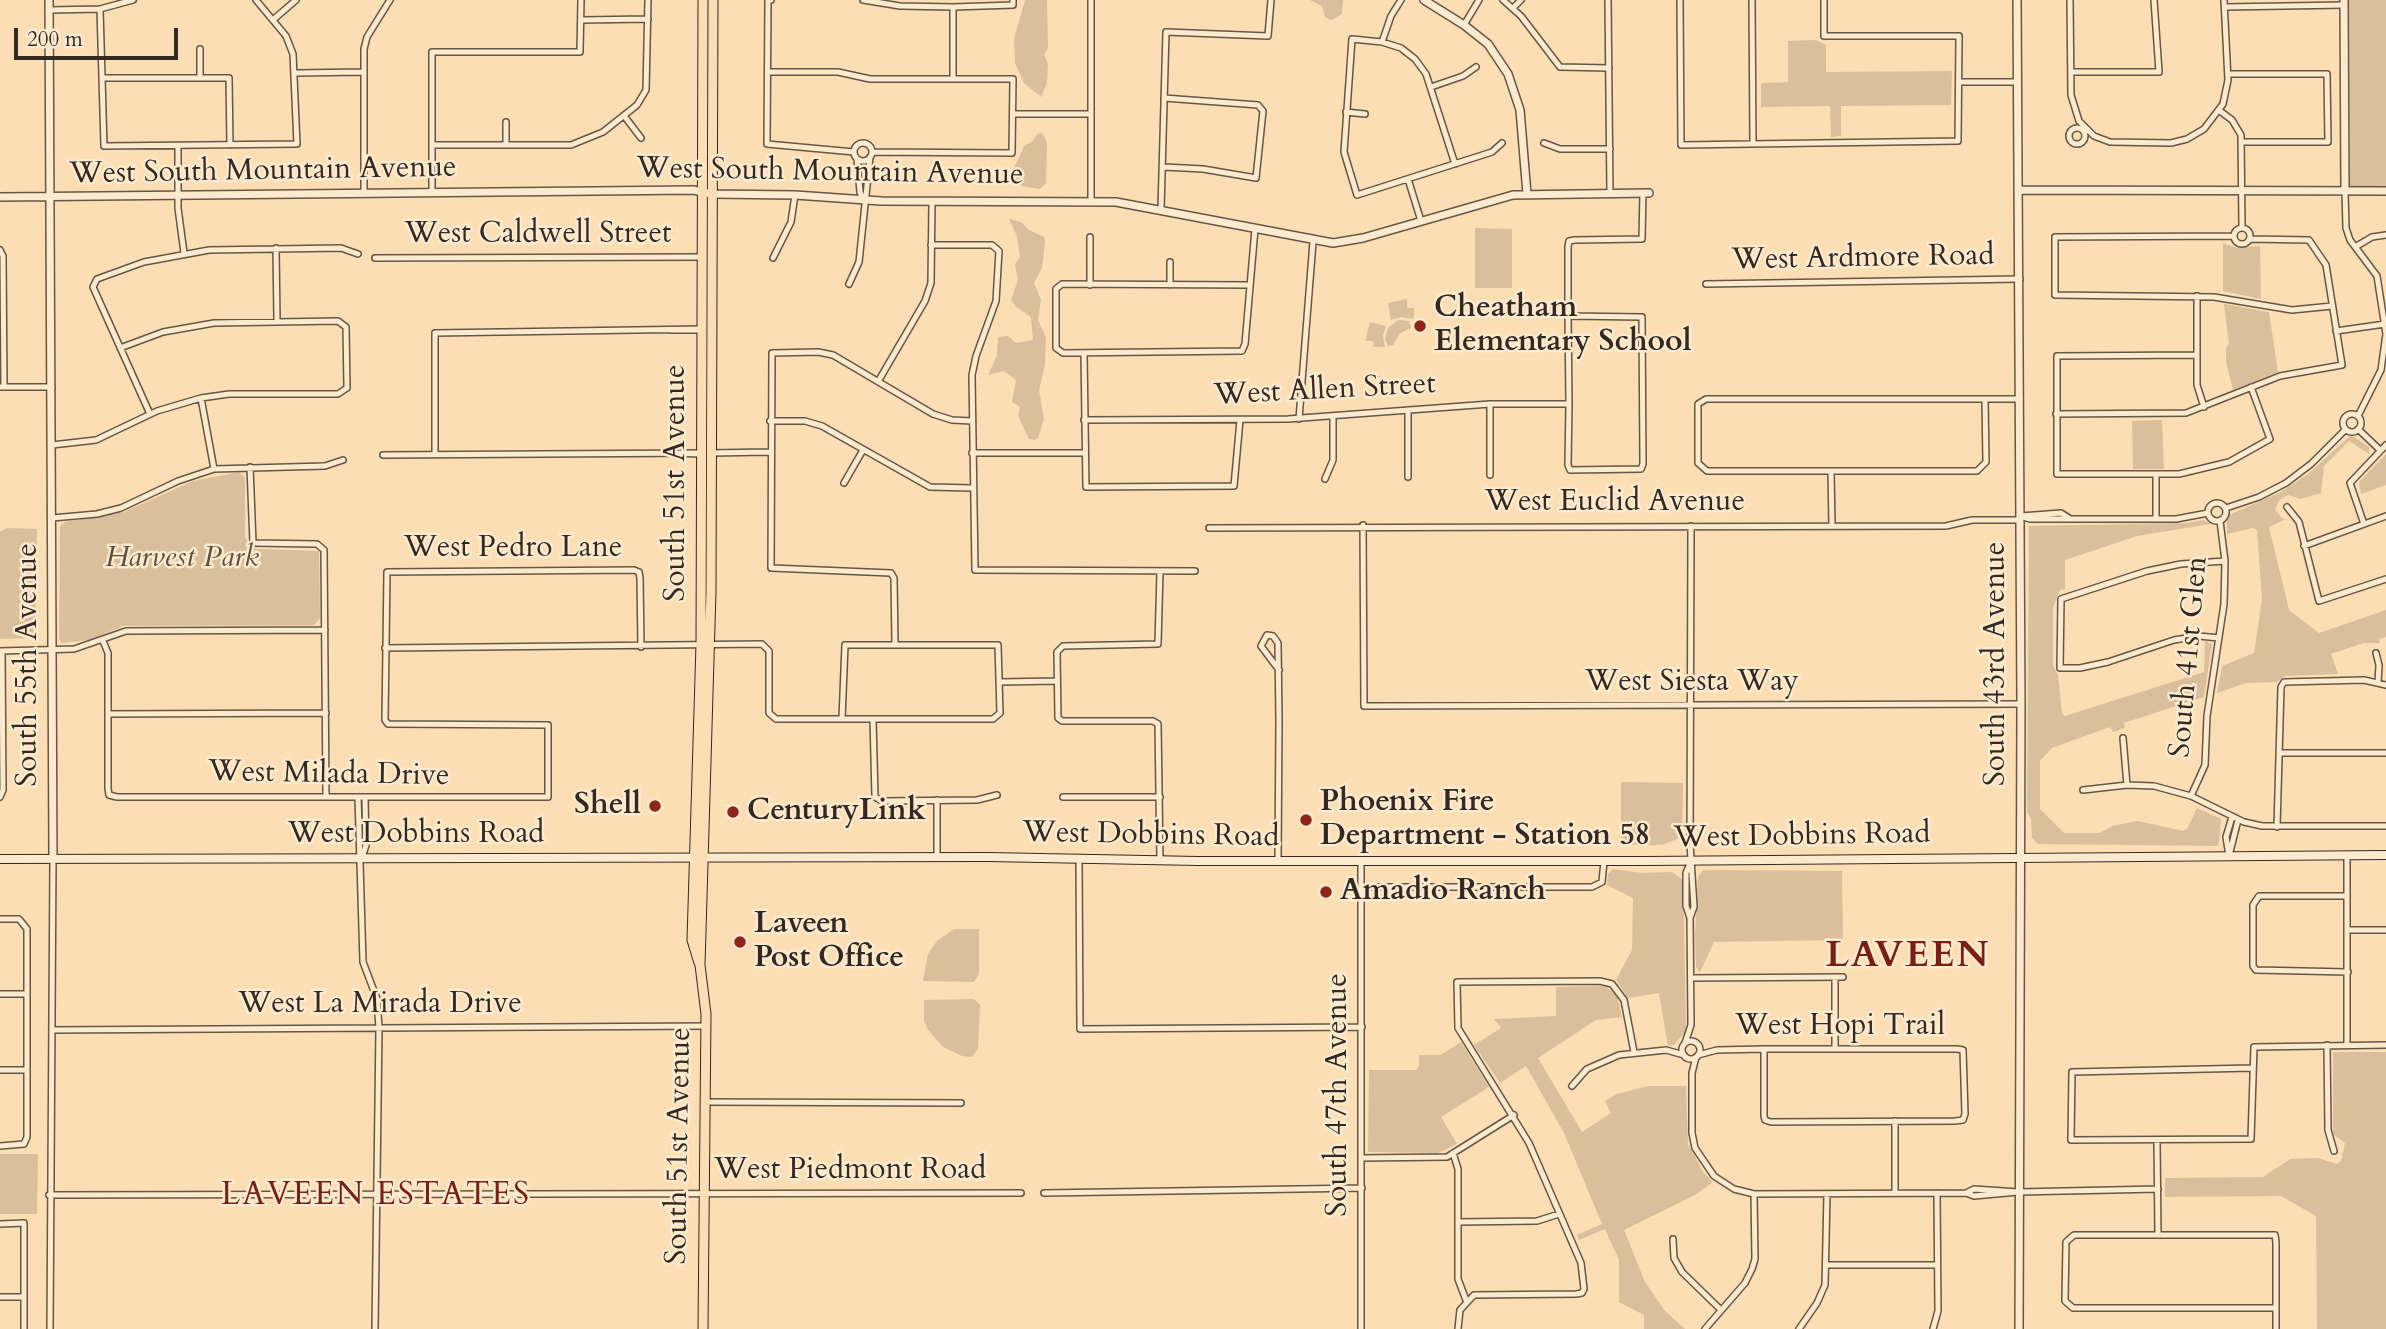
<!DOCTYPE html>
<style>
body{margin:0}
#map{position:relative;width:2386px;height:1329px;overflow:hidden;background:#fbdeb4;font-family:Cardo,serif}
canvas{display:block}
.scale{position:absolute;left:14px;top:28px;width:164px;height:32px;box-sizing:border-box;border:4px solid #332822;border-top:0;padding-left:9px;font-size:21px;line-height:24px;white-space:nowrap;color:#332822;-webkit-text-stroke:5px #fceace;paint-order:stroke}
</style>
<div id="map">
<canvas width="2386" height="1329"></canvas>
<div class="scale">200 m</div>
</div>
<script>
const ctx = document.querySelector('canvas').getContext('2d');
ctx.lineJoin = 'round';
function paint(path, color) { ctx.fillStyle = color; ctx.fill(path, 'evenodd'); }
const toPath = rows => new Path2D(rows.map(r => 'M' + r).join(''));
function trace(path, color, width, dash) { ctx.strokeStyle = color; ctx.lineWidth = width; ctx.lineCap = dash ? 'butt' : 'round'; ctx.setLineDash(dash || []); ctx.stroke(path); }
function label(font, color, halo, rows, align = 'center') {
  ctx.font = font + ' Cardo,serif'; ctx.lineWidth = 5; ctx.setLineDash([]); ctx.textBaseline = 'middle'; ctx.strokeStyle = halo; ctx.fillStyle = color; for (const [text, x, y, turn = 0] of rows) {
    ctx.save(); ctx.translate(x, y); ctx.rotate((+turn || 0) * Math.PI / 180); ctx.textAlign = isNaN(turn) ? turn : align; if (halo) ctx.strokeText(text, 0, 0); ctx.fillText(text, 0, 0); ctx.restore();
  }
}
paint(toPath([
 [1025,0,1047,0,1048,48,1044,55,1048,64,1047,83,1041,97,1024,83,1015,63,1014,39],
 [1310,0,1343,0,1342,14,1331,20,1325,17,1322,6],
 [2349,0,2386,0,2386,186,2350,186],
 [1816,40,1826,45,1826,72,1952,71,1951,105,1841,106,1841,136,1831,137,1830,106,1761,107,1761,83,1788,82,1788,41],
 [1042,133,1047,142,1046,183,1040,189,1021,186,1015,181,1014,168,1024,146,1033,141,1037,134],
 [1009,219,1021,222,1029,230,1044,237,1045,242,1042,268,1034,283,1041,300,1038,320,1046,338,1045,365,1039,390,1044,419,1038,438,1034,440,1029,439,1018,416,1020,407,1012,402,1016,380,1004,371,988,375,997,355,998,337,1008,336,1016,343,1033,340,1031,317,1016,307,1011,300,1018,280,1015,264,1020,257,1017,236],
 [1475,228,1512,229,1512,288,1475,288],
 [2223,243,2237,248,2260,246,2261,299,2223,291],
 [1407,299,1407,308,1414,308,1414,319,1401,317,1391,320,1388,303],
 [2224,304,2269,312,2278,372,2233,390,2226,362,2226,348,2229,344],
 [1398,320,1409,321,1411,328,1400,333,1393,345,1388,346,1385,339,1388,328],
 [1370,322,1386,326,1383,336,1385,347,1374,347,1373,341,1365,341],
 [2162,420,2164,469,2133,469,2132,421],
 [2351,435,2369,447,2369,454,2349,441,2324,466,2321,493,2301,499,2288,495,2279,500,2275,510,2284,520,2269,527,2289,610,2319,633,2386,610,2386,637,2379,639,2380,643,2364,643,2331,654,2338,674,2285,676,2277,682,2246,683,2217,693,2222,666,2254,653,2262,599,2257,530,2253,528,2227,534,2227,516,2279,493,2308,474],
 [2386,454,2386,485,2361,494,2359,482],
 [239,472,245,478,245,537,249,545,257,549,319,551,320,618,314,625,124,626,89,640,62,643,59,639,60,526,65,522,124,512,193,481],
 [2204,520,2211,524,2137,536,2065,560,2065,589,2060,590,2053,608,2053,666,2058,675,2062,714,2065,716,2204,672,2205,641,2212,644,2204,697,2124,723,2125,728,2113,732,2110,727,2052,748,2040,761,2040,809,2064,833,2100,833,2112,826,2138,821,2183,831,2187,829,2197,808,2221,819,2219,842,2217,846,2038,844,2032,838,2031,819,2027,811,2029,526,2186,523],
 [7,528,37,529,35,638,0,639,0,532],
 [1621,782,1683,783,1682,837,1662,845,1621,845],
 [1613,869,1643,873,1672,872,1683,880,1686,1031,1674,1045,1668,1046,1659,993,1628,998,1616,980,1632,950,1633,898,1607,885,1608,874],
 [1703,870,1842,871,1843,940,1714,942,1700,972,1696,967,1695,935,1698,877],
 [954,929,979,929,979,974,974,982,923,981,928,954,937,941],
 [1605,986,1617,995,1622,1017,1596,1020,1538,1058,1582,1132,1611,1113,1605,1101,1617,1094,1648,1086,1686,1086,1688,1144,1703,1172,1713,1182,1695,1195,1624,1230,1645,1282,1665,1311,1685,1329,1644,1329,1644,1315,1619,1302,1619,1260,1605,1229,1579,1240,1577,1235,1602,1224,1564,1133,1526,1066,1500,1083,1474,1045,1501,1028,1494,1019,1556,1016,1556,987],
 [974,999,980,1005,978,1049,972,1057,962,1056,943,1047,928,1030,924,1021,924,1000],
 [1461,1042,1489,1087,1441,1117,1457,1144,1438,1153,1368,1152,1369,1070,1416,1070,1419,1066,1419,1055,1441,1055],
 [2333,1052,2386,1052,2386,1329,2317,1329,2316,1216,2281,1196,2165,1197,2165,1178,2263,1177,2290,1159,2318,1158,2337,1164,2341,1161,2345,1143,2333,1134],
 [0,1154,38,1154,37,1214,0,1214]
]), '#d9bf9b');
const minor = toPath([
 [771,0,768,0,767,144,854,152],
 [863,0,900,6,953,7,1013,5,1013,0],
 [1503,0,1521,16,1560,67,1609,68],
 [1608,0,1610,193],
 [1680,0,1681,145,1958,141,1959,36,1824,36,1824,0],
 [1752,0,1753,144],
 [2070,0,2071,95,2079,121,2094,136,2110,142,2171,143,2187,139,2204,129,2223,104,2228,80,2224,0],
 [953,7,953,79],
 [2225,7,2344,5],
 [1513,8,1521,0],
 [100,9,104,146,297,144,293,54,286,36,256,0],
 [49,10,100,9,133,0],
 [274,19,296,0],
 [581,20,648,19],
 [1464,25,1479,0],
 [1382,42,1391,16,1401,0],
 [200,49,200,78],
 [768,72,838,72,870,79,1013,79,1012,153,872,152],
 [2071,72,2159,72,2154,0],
 [296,73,364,72],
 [2228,74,2327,74,2328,142,2241,142],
 [103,78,229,78,230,145],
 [1960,82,2017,82],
 [1431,87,1463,76,1476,67],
 [2220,111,2232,120,2241,135,2242,227],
 [1346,112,1365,114],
 [1013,114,1091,114],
 [625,117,641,138],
 '2069 136a8 8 0 1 1 16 0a8 8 0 1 1-16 0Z',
 [1544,143,1560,149,1610,149],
 '854 152a9 9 0 1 1 18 0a9 9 0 1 1-18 0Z',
 [432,145,571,145,603,132,637,105,646,90,648,0],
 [506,145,506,122],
 [178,146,178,208,184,253],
 [857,159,860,192,863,200],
 [1455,164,1426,74,1415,59,1401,48,1382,42,1352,39,1344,152,1357,195,1492,152,1502,143],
 [1164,167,1203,169,1256,178,1263,111,1258,105,1164,98],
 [1408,179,1421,221],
 [2345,191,2346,228,2350,240,2377,276,2386,334,2381,370,2358,416],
 [432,193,432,52,580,52,581,0],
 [364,194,364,49,367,37,390,0],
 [1091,201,1091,0],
 [1161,209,1166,32,1268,36,1271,0],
 '2234 236a8 8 0 1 1 16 0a8 8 0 1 1-16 0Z',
 [2234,236,2055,237,2055,295,2214,297,2292,310,2332,306],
 [1090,237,1090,285],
 [931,245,992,245,999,251,996,301,976,356,972,375,975,570,1195,571],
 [2355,247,2372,237,2386,235],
 [276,248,277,321],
 [0,250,3,256,4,387],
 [375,258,703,257],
 [773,258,791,222,795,195],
 [849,284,859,262,870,157],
 [1706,284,2020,279],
 [1170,285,1170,262],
 [1250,285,1062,284,1056,289,1056,348,1063,353,1242,351,1245,344,1255,229],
 [2197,296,2197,385,2204,407],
 [1568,316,1642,317,1643,464,1641,469,1570,470,1568,465,1569,404,1568,316,1568,247,1569,241,1575,240,1642,239,1643,193],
 [670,330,701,330],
 [2336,331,2385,324],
 [1084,353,1086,487,1234,486,1240,420],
 [2196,355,2057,356,2057,474,2179,474,2229,462,2270,439,2251,387],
 [879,380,925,301,931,283,932,202],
 [0,387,52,387],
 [201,398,214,469],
 [1985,399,1986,462,1977,471,1707,471,1698,463,1698,404,1706,399,2020,399],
 '2343 423a9 9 0 1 1 18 0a9 9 0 1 1-18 0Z',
 [150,414,93,287,97,279,144,262,209,250,341,248,358,254],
 [2056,414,2186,413,2280,376,2342,365,2326,265,2309,240,2250,239],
 [1299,419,1313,242],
 [1084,420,1288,419,1490,404,1569,404],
 [770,421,805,421,822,426,930,487,972,488],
 [2358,429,2380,450],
 [52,445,96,440,157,411,201,398,229,394,338,394,347,388,346,327,338,321,214,323,163,332,120,348],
 [669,453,701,454],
 [710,453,770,452],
 [972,453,1084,453],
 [435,454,435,333,702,329],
 [383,455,702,453],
 [250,467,253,543,317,544,324,550,326,795],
 [1831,471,1832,526],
 [1490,475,1490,404],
 [1408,477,1408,410],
 [1325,479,1333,460,1333,416],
 [844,483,863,450],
 '2208 512a9 9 0 1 1 18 0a9 9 0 1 1-18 0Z',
 [2287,507,2299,522,2319,601,2386,579],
 [2226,508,2259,497,2286,483,2311,464,2345,430],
 [2020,516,2030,519,2176,519,2208,513],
 [2021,516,2061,513,2069,518],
 [52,518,97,514,121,508,178,481,214,469,325,466,343,460],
 [2156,518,2156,475],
 [2364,524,2350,483,2386,445],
 [1363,525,1364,706,2021,704],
 [1209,528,1946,526,1972,520,2020,520],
 [2304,546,2386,516],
 [2219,638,2199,636,2174,640,2108,662,2080,668,2060,668,2061,599,2147,571,2181,564,2225,561],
 [103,641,108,653,108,788,109,795,117,797,548,797,548,725,388,724,385,720,387,572,634,570,639,572,640,578,641,647],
 [895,644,894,578,891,573,771,568,772,353,818,352,833,355,933,414,952,420,972,421],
 [385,648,762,644,769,651,769,713,776,719,993,719,1000,713,998,645,845,645,842,719],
 [0,651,74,649,126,631,325,630],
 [2376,653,2379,665,2378,683],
 [1000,682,1057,681],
 [108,714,326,713],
 [873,719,875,797,882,801,977,800,997,795],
 [2123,738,2127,785],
 [2280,753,2386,753],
 [2083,790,2127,785,2154,786,2191,796,2244,822,2262,826,2386,826],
 [2191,796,2205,765,2207,716,2224,604,2225,561,2220,521],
 [0,797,3,790,2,651],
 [358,797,363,962,377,999,379,1028,375,1329],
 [1063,797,1160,797],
 [937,800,937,857],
 [2277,827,2281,687,2284,682,2364,680,2386,685],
 [2347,855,2347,1045],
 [2229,856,2226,837,2232,817],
 [2229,856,2238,820],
 [362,858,366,845,365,798],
 [1079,859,1080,1029,1362,1027],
 [1160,860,1158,724,1153,721,1062,721,1058,718,1057,652,1063,646,1158,644,1160,571],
 [1278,861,1279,722,1278,643,1273,636,1267,635,1261,646,1279,670],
 [1362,887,1592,887,1602,882,1604,861],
 [2347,896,2259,896,2253,905,2253,966,2256,970,2348,972],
 [1690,918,1694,907,1690,843,1691,526],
 [0,919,19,919,27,929,27,1137,24,1144,0,1146],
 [2348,930,2386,930],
 [1835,977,1835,1049],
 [1691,978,1843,977],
 [0,994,27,994],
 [53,1030,706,1026],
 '1682 1050a9 9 0 1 1 18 0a9 9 0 1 1-18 0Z',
 [1685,1043,1691,1025,1690,918,1686,906,1686,873,1691,861],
 [2327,1045,2328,1130,2334,1151],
 [1698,1055,1717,1050,1764,1049,1957,1049,1963,1050,1965,1114,1963,1120,1955,1121,1771,1122,1765,1120,1764,1116,1764,1049],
 [1696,1057,1692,1073,1692,1133,1695,1148,1714,1176,1734,1189,1754,1194,1966,1193,1974,1196,2018,1192],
 [2252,1068,2072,1072,2071,1140,2251,1139,2254,1047,2386,1045],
 [0,1070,27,1070],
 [1572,1086,1587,1069,1619,1055,1666,1050,1684,1055],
 [706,1102,961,1103],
 [1895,1121,1895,1193],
 [2157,1141,2158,1235],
 [1453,1153,1458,1169,1458,1279,1466,1300],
 [1362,1158,1447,1157,1514,1115],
 [1044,1193,1362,1188],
 [1966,1193,1974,1189,2018,1192,2158,1189],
 [49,1195,1021,1193],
 [1458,1222,1537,1221,1559,1214],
 [0,1224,24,1223,24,1329],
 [1673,1239,1674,1258,1682,1272,1721,1310],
 [1827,1265,1937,1265],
 [0,1297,24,1297],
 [50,1329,53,859],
 [1361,1329,1361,861],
 [1458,1329,1460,1310,1474,1295,1576,1294,1582,1293,1584,1289,1581,1263,1529,1143,1458,1028,1457,982,1600,981,1612,984,1624,1000,1634,1052],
 [1705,1329,1745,1283,1752,1269,1755,1259,1754,1194],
 [1799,1329,1817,1303,1825,1285,1827,1194],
 [1933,1329,1938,1311,1937,1193],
 [2276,1329,2276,1242,2275,1235,2074,1235,2066,1242,2065,1301,2073,1308,2276,1308]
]);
const tertiary = toPath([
 [49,0,53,859],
 [1424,0,1464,25,1488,44,1508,74,1520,110,1527,194],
 [2017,0,2021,704,2019,1329],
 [2344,0,2345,191],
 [2019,190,2386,191],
 [0,197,693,190,712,194,795,195,881,201,1116,202,1333,243,1363,238,1513,195,1649,193]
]);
const secondary = toPath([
 [0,859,988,857,1198,861,1646,861,2386,855]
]);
const primary = toPath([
 [699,963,692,940,701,644,703,0],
 [703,1329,706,1014,700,965,711,591,713,0]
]);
trace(minor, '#655646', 8);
trace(tertiary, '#655646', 10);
trace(secondary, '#332822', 10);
trace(primary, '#332822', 11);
trace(minor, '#fceace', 5);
trace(tertiary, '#fceace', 7);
trace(secondary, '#fceace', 8);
trace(primary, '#fbdeb4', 9);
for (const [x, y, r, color] of [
 [1420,326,7,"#8f2418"],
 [655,806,7,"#8f2418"],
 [733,812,7,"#8f2418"],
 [1306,820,7,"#8f2418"],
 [1326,892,7,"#8f2418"],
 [740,942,7,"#8f2418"]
]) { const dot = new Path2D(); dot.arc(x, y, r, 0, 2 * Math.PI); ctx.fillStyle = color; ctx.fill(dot); trace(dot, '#fceace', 2.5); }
label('30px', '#332822', '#fceace', [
 ["West South Mountain Avenue",263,172,-1],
 ["West South Mountain Avenue",830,173,1],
 ["West Caldwell Street",538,235],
 ["West Ardmore Road",1863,259,-1],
 ["West Allen Street",1325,391,-3],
 ["South 51st Avenue",677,483,-90],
 ["West Euclid Avenue",1615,503],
 ["West Pedro Lane",513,549],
 ["South 41st Glen",2190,657,-85],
 ["South 43rd Avenue",1997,664,-90],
 ["South 55th Avenue",29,665,-90],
 ["West Siesta Way",1692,683],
 ["West Milada Drive",329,775,1],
 ["West Dobbins Road",416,835],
 ["West Dobbins Road",1151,836,1],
 ["West Dobbins Road",1802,837,-1],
 ["West La Mirada Drive",380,1005],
 ["West Hopi Trail",1840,1027],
 ["South 47th Avenue",1339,1095,-90],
 ["South 51st Avenue",680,1146,-89],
 ["West Piedmont Road",850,1171]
]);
label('bold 30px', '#332822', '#fceace', [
 ["Cheatham",1434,309],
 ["Elementary School",1434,343],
 ["Phoenix Fire",1320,803],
 ["Department - Station 58",1320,837],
 ["Shell",641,806,"right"],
 ["CenturyLink",747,812],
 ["Amadio Ranch",1340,892],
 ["Laveen",754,925],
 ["Post Office",754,959]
], 'left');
label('italic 30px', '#5c4e40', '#fceace', [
 ["Harvest Park",182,559]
]);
ctx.letterSpacing = '2px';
label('32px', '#7a1f14', '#fceace', [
 ["LAVEEN ESTATES",376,1197]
]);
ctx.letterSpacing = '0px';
ctx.letterSpacing = '2px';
label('bold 37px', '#7a1f14', '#fceace', [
 ["LAVEEN",1908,957]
]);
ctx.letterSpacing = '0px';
</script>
